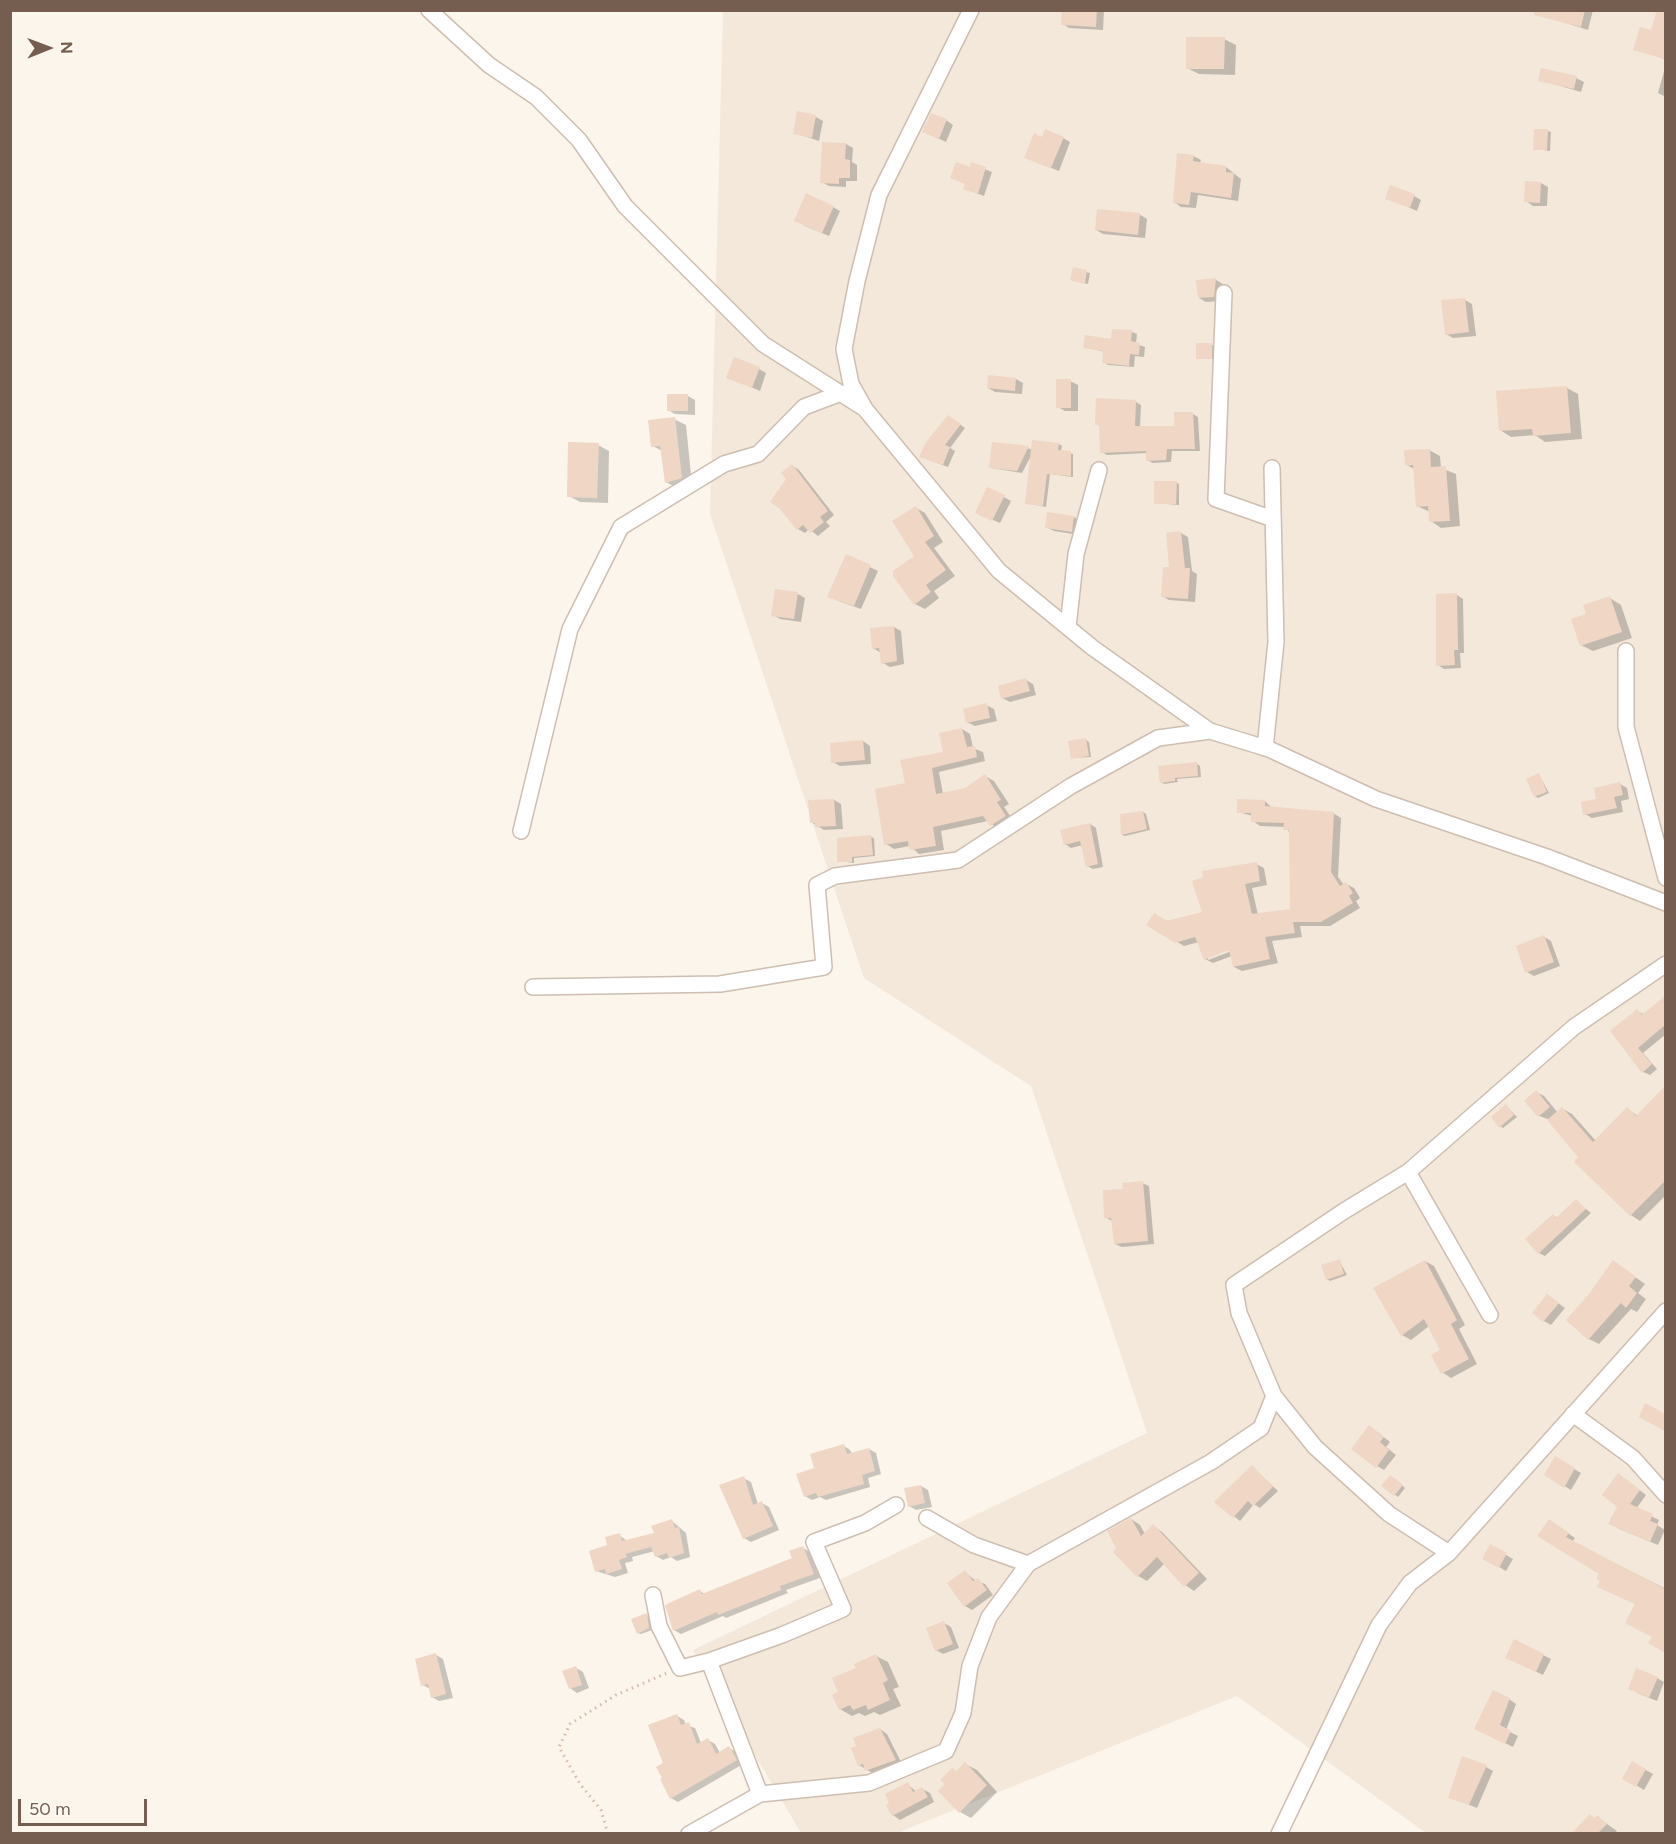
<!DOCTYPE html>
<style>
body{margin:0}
#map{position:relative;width:1676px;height:1844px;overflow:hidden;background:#fbf5eb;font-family:Figtree,sans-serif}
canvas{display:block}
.frame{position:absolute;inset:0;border:12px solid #755e4f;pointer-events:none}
.north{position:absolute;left:18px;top:18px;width:60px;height:60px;-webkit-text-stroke:4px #fef9f2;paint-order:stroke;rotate:89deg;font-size:16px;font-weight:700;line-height:24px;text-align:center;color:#755e4f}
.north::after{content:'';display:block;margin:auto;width:21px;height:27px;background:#755e4f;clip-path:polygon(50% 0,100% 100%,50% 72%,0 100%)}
.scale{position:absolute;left:18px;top:1799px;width:129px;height:27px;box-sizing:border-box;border:3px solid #755e4f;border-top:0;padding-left:8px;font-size:18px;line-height:21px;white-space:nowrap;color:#755e4f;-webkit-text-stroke:4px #fef9f2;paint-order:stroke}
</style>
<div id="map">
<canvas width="1676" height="1844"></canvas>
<div class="frame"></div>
<div class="north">N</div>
<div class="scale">50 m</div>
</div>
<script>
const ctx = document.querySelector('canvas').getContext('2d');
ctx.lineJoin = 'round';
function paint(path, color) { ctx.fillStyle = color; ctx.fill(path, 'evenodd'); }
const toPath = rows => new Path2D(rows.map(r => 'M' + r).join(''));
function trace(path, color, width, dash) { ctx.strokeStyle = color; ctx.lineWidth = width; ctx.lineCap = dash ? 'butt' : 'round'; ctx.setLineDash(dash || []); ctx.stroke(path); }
paint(toPath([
 [723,11,1665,11,1665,1833,1426,1833,1237,1696,897,1833,801,1833,693,1650,1147,1433,1031,1086,864,978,710,514]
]), '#f3e8da');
paint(toPath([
 [1063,10,1104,10,1103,30,1069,28,1063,24],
 [1556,10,1593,10,1588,30,1554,19],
 [1658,10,1666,10,1666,60,1647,52],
 [1224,39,1236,45,1235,75,1199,74,1187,68],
 [1666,64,1666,97,1658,93],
 [1576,78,1584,82,1581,92,1540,80],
 [816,117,823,121,819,141,795,133],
 [946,120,953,125,946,142,924,132],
 [1548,131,1551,132,1550,151,1535,149],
 [1063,138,1070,142,1059,171,1033,161,1043,139],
 [846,144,853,148,852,162,857,165,857,181,846,181,846,187,829,186,822,182],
 [1193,156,1201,160,1200,163,1226,167,1241,179,1238,201,1198,195,1196,208,1181,207,1174,202],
 [972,164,992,172,984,196,965,189],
 [1541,183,1548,187,1547,206,1533,206,1526,201],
 [1414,196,1421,200,1417,211,1387,198],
 [833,207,840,211,829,236,803,225],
 [1139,214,1147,219,1145,238,1103,234,1096,230],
 [1074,269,1090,273,1088,284,1071,280],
 [1216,280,1223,284,1221,301,1206,302,1199,298],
 [1465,300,1472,304,1476,336,1453,338,1446,334],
 [1132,332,1137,334,1136,344,1145,347,1144,357,1135,356,1134,367,1108,365,1104,362,1105,352,1085,347],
 [1212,345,1215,346,1214,359,1198,358],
 [759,369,766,373,760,391,728,377],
 [1016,379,1023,383,1022,394,995,392,988,388],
 [1070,381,1078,385,1078,411,1065,411,1058,407],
 [1567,388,1578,394,1582,439,1545,442,1535,435,1511,437,1500,430],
 [688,396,695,400,695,415,675,414,668,410],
 [1136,402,1141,405,1140,428,1176,427,1193,414,1198,417,1200,451,1172,451,1171,462,1153,463,1147,460,1147,453,1107,455,1102,452,1100,426,1096,424],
 [674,419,686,425,692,485,677,488,666,482,662,451,653,446],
 [954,420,965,428,950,448,955,451,948,467,921,457],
 [1033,442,1059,444,1062,446,1061,451,1073,454,1073,477,1050,474,1046,507,1027,503,1032,454,1022,473,991,468,993,444,1032,449],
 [598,445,609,451,608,503,580,502,569,496],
 [1429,450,1440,456,1441,468,1456,474,1460,526,1441,528,1431,521,1430,512,1417,506,1414,469,1407,465],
 [793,466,799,470,834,515,826,522,830,526,818,536,809,529,805,533,798,529,788,479],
 [1176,482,1179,484,1179,505,1155,503],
 [1004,497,1011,501,1000,523,984,516],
 [916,508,925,513,943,542,934,548,955,576,934,591,939,598,925,609,915,604],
 [1074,517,1081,522,1079,535,1054,531,1046,527],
 [1181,533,1188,537,1192,571,1197,574,1195,602,1169,600,1162,596],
 [847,556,878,571,861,609,836,600],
 [798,594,805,598,801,622,780,619,773,615],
 [1457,595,1463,599,1464,653,1460,653,1461,668,1444,669,1438,665],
 [1610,598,1621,605,1632,638,1593,651,1581,645,1588,615],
 [894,627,901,631,904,664,890,667,883,663,881,653,873,648],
 [1026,680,1033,684,1036,695,1010,702,1002,698],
 [986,705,994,709,997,721,975,726,967,722],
 [962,729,970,734,973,748,983,752,985,761,939,772,943,794,965,789,985,776,994,781,1009,804,1004,807,1013,820,999,830,988,821,941,831,944,850,919,854,910,846,894,849,886,844,907,785,945,753],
 [1086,740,1089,742,1091,757,1072,758],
 [863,741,870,746,871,764,840,766,833,762],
 [1197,764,1200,766,1201,777,1177,779,1178,782,1164,784,1161,782],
 [1539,775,1549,793,1538,798,1535,796],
 [1620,784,1627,788,1629,799,1621,801,1623,812,1592,818,1585,814],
 [834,800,841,804,843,829,824,830,811,822],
 [1265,801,1272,808,1333,813,1341,818,1338,877,1344,885,1346,884,1354,888,1360,898,1356,901,1360,908,1330,926,1300,926,1302,937,1272,941,1278,963,1242,971,1234,967,1232,956,1213,963,1205,959,1199,942,1184,946,1148,925,1204,913,1256,864,1264,868,1267,885,1252,888,1258,915,1291,911,1290,833,1285,827,1260,826,1253,821,1253,816,1238,812],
 [1236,946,1237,949,1208,960,1208,956],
 [1143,812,1146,814,1150,830,1125,836,1122,835],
 [1090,824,1096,828,1103,867,1093,869,1087,866,1083,845,1071,848,1065,844],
 [871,837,874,838,875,856,854,858,854,863,838,861],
 [1544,937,1551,941,1560,966,1534,976,1527,972],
 [1664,999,1666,1034,1643,1053,1657,1069,1650,1075,1643,1072,1612,1032,1637,1011,1643,1014],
 [1666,1088,1666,1132,1661,1136,1666,1140,1666,1195,1640,1221,1631,1215,1548,1119,1539,1116,1527,1101,1536,1092,1544,1096,1558,1113,1563,1109,1572,1114,1596,1141,1627,1109,1638,1116],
 [1506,1106,1517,1117,1503,1128,1500,1126],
 [1142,1183,1149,1186,1154,1244,1122,1247,1115,1244,1112,1221,1105,1217,1125,1190],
 [1576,1201,1591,1213,1545,1256,1539,1253,1553,1215,1557,1218],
 [1339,1260,1347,1275,1330,1281,1327,1279],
 [1425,1261,1434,1266,1465,1325,1459,1329,1477,1364,1451,1378,1442,1372,1442,1351,1429,1326,1411,1340,1402,1335],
 [1614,1262,1645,1284,1638,1293,1646,1299,1637,1312,1631,1309,1599,1344,1589,1339,1591,1295],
 [1548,1296,1565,1308,1551,1325,1544,1321],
 [1376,1431,1390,1442,1386,1447,1396,1455,1384,1470,1377,1466],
 [844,1446,850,1450,852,1454,869,1449,876,1453,881,1474,868,1478,870,1487,826,1500,820,1497,812,1500,805,1496],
 [1555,1458,1581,1473,1571,1490,1546,1475],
 [1252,1467,1278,1491,1260,1508,1254,1504,1240,1521,1216,1502],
 [743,1478,751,1482,758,1504,762,1503,769,1507,779,1530,751,1542,744,1538],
 [1394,1478,1405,1488,1398,1497,1384,1486],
 [1625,1479,1646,1495,1636,1509,1659,1520,1657,1525,1665,1530,1658,1545,1617,1528],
 [921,1486,928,1490,932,1507,916,1510,909,1506],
 [1131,1519,1140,1525,1145,1534,1153,1526,1162,1532,1207,1579,1194,1591,1185,1585,1164,1564,1147,1581,1138,1576],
 [672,1521,686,1533,690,1557,677,1561,671,1557,663,1560,656,1556,655,1551,632,1557,633,1561,625,1563,628,1573,615,1577,596,1571,609,1546,619,1535,627,1541,655,1534],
 [1556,1525,1575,1538,1572,1542,1666,1589,1666,1643,1627,1622,1637,1604,1602,1580,1600,1573,1539,1536],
 [1491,1546,1513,1559,1506,1571,1484,1558],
 [803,1548,810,1552,820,1578,786,1590,788,1593,726,1618,723,1616,681,1634,674,1630,667,1606,700,1591,705,1594,794,1559],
 [965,1572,976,1581,985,1584,993,1595,972,1610,965,1606],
 [646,1615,649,1616,652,1630,641,1634,638,1633],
 [944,1623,951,1627,959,1648,943,1654,936,1650],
 [1515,1641,1551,1659,1543,1675,1514,1661],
 [436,1655,443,1659,453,1698,439,1701,432,1697,430,1689,423,1685],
 [876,1656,888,1662,899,1687,893,1689,901,1706,880,1715,874,1712,865,1716,859,1713,852,1716,840,1709,840,1693,858,1669],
 [576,1668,583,1672,589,1688,577,1693,570,1688],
 [1657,1678,1664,1682,1657,1701,1637,1693],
 [1509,1699,1516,1704,1506,1730,1518,1736,1513,1747,1483,1732],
 [677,1716,684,1720,686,1725,695,1728,701,1743,708,1740,715,1744,720,1753,729,1748,736,1752,743,1764,678,1802,671,1798,665,1764],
 [880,1729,887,1734,902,1764,874,1774,859,1765],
 [1633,1763,1653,1774,1644,1790,1624,1778],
 [965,1764,977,1770,997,1792,971,1818,960,1812,947,1784],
 [1486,1767,1493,1771,1477,1808,1450,1797],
 [907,1784,917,1792,922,1789,930,1793,934,1802,900,1820,893,1815],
 [1590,1816,1596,1819,1597,1817,1617,1831,1614,1834,1574,1834]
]), '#0003');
paint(toPath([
 [1062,10,1097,10,1096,27,1061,25],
 [1534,10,1585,10,1581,27,1534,15],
 [1657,10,1665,10,1665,59,1633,50,1640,27,1651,30],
 [1186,37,1225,37,1224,69,1186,69],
 [1541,68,1577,76,1574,89,1538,81],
 [797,111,816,115,812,138,793,134],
 [931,113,947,119,939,139,922,132],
 [1045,129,1064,137,1051,168,1024,158,1034,133,1042,137],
 [1534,129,1548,129,1547,150,1533,150],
 [822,142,846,143,845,159,850,160,850,178,839,178,839,184,820,183],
 [1177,153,1194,155,1193,161,1226,166,1226,172,1234,173,1231,198,1191,192,1189,205,1173,203],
 [956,162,970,167,971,162,986,167,978,194,963,189,965,184,950,178],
 [1525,181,1541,182,1540,203,1524,202],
 [1390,185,1415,194,1410,208,1385,199],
 [806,193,834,206,822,233,794,221],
 [1097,209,1140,213,1138,235,1095,230],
 [1073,267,1087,270,1085,284,1070,280],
 [1216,278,1214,297,1198,298,1196,280],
 [1465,298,1469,332,1445,335,1441,300],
 [1112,329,1132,330,1131,341,1140,343,1139,355,1130,354,1129,366,1102,363,1103,351,1083,348,1085,335,1111,339],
 [1196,343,1212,343,1212,359,1196,359],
 [734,357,760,367,752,388,726,378],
 [988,375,1016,378,1015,391,987,388],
 [1056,379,1071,379,1071,408,1056,408],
 [1567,386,1571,433,1533,436,1532,429,1499,431,1496,391],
 [667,394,688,394,688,411,667,411],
 [1096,398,1136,400,1135,426,1174,426,1174,412,1193,412,1195,449,1167,449,1166,460,1146,461,1146,451,1100,453,1099,425,1095,425],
 [948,415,961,424,945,445,950,447,943,465,919,457,926,442],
 [675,417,682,478,665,483,660,446,651,447,648,420],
 [1032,440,1059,443,1058,450,1071,451,1071,476,1047,474,1043,506,1025,504],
 [568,442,599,443,597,498,567,497],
 [992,442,1029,446,1017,471,989,468],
 [1430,449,1431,467,1446,466,1450,521,1429,522,1428,506,1416,507,1413,465,1405,466,1404,450],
 [792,464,828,511,820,517,824,522,810,533,803,525,797,530,779,508,770,502,786,479,781,473],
 [1154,481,1177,481,1176,504,1154,504],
 [987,487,1005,495,992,521,975,513],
 [916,506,934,536,925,542,946,570,926,585,931,592,914,605,893,576,893,571,914,556,892,521],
 [1047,512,1074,516,1072,532,1045,528],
 [1181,531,1185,568,1190,568,1188,599,1161,597,1163,567,1169,567,1166,533],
 [846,554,871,565,854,606,827,597],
 [775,589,798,592,794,619,771,616],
 [1457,593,1458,650,1454,650,1455,665,1436,666,1436,594],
 [1610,596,1622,632,1580,646,1571,619,1586,614,1583,605],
 [894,626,897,661,881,664,879,648,872,649,870,628],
 [1026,678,1030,691,1001,699,998,686],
 [987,703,990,718,966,723,963,709],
 [962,728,967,747,975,746,977,757,932,768,936,794,965,788,985,774,1001,800,997,802,1006,816,990,826,983,816,933,827,936,846,909,850,908,841,884,845,875,789,905,783,900,760,943,752,939,733],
 [1086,738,1089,756,1071,759,1068,741],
 [863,740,865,760,831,763,830,743],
 [1197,762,1198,776,1175,778,1175,781,1160,783,1158,766],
 [1539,773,1547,792,1534,797,1526,779],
 [1620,782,1623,795,1614,797,1617,808,1583,815,1581,802,1596,799,1594,788],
 [834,799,836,826,815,827,815,823,810,823,808,800],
 [1237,799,1265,800,1265,806,1334,812,1331,872,1340,886,1346,882,1353,893,1349,896,1353,903,1321,922,1293,922,1295,933,1265,937,1270,959,1233,967,1229,950,1204,960,1195,937,1175,943,1146,925,1154,913,1167,921,1202,912,1192,881,1203,877,1202,871,1257,862,1260,881,1245,884,1252,914,1290,909,1289,830,1283,830,1284,823,1251,822,1251,813,1237,813],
 [1143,811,1147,829,1121,835,1120,814],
 [1090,823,1098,864,1086,867,1080,841,1064,845,1060,830],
 [871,835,873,855,852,857,852,862,837,862,837,838],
 [1544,935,1554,962,1525,973,1516,946],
 [1665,996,1665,1025,1638,1048,1652,1064,1642,1073,1610,1031,1637,1009,1642,1015],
 [1665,1086,1665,1181,1630,1216,1574,1162,1578,1157,1547,1120,1562,1107,1593,1142,1627,1107,1636,1116],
 [1536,1090,1550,1107,1538,1117,1524,1101],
 [1506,1104,1514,1115,1499,1128,1491,1117],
 [1143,1181,1148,1241,1114,1244,1111,1218,1104,1218,1103,1190,1123,1189,1122,1183],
 [1576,1199,1586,1209,1538,1254,1525,1239,1553,1214,1556,1218],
 [1340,1259,1344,1274,1326,1280,1321,1265],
 [1425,1260,1457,1320,1451,1324,1469,1359,1441,1374,1431,1355,1440,1350,1424,1319,1401,1336,1373,1288],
 [1613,1260,1636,1277,1629,1286,1637,1293,1626,1308,1621,1303,1588,1340,1566,1320,1589,1294],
 [1547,1294,1559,1303,1543,1322,1532,1313],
 [1645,1403,1665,1414,1665,1431,1639,1417],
 [1369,1425,1384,1437,1380,1442,1389,1450,1376,1468,1351,1449],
 [844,1444,847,1454,869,1448,875,1471,862,1475,864,1484,818,1497,816,1493,804,1497,796,1474,814,1468,810,1454],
 [1555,1456,1575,1468,1564,1488,1544,1475],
 [1252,1465,1273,1487,1253,1506,1248,1501,1233,1518,1214,1502],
 [1618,1473,1640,1490,1630,1504,1653,1514,1650,1521,1658,1524,1650,1542,1608,1524,1617,1507,1602,1495],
 [1390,1475,1403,1485,1394,1496,1381,1486],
 [744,1476,753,1505,762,1501,773,1526,743,1539,719,1485],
 [921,1485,925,1503,908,1507,904,1488],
 [1131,1518,1141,1536,1153,1524,1199,1573,1184,1587,1157,1557,1137,1577,1113,1552,1116,1548,1107,1531],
 [672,1519,675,1528,679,1527,684,1553,669,1558,667,1553,655,1557,651,1547,625,1554,627,1557,619,1560,622,1569,606,1574,605,1569,595,1572,589,1551,607,1545,605,1537,620,1533,622,1541,654,1533,651,1526],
 [1549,1519,1569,1533,1566,1537,1665,1589,1665,1653,1648,1643,1652,1637,1625,1623,1635,1604,1597,1587,1600,1581,1596,1579,1599,1574,1537,1536],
 [1490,1544,1507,1553,1499,1568,1482,1559],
 [803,1546,814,1574,780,1586,781,1590,718,1615,717,1612,673,1631,665,1605,700,1589,702,1594,792,1558,789,1551],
 [965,1570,973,1581,978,1578,987,1590,964,1607,947,1583],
 [647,1613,649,1628,637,1634,631,1619],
 [944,1621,953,1644,935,1651,926,1628],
 [1514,1639,1544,1654,1536,1672,1505,1658],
 [436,1653,446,1694,431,1698,428,1684,421,1686,415,1659],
 [876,1654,888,1680,883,1683,890,1700,868,1710,866,1705,853,1710,850,1705,839,1710,832,1695,838,1692,832,1678,856,1668,854,1664],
 [576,1666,582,1685,569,1689,562,1671],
 [1636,1668,1658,1677,1649,1698,1628,1689],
 [1493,1690,1510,1698,1500,1725,1511,1731,1505,1744,1474,1729],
 [677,1714,681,1725,689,1722,697,1744,708,1738,716,1754,729,1746,737,1760,670,1799,660,1779,662,1778,656,1767,663,1763,648,1725],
 [880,1728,896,1760,865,1771,863,1764,858,1766,851,1748,856,1746,853,1738],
 [1462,1756,1487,1765,1469,1805,1448,1798],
 [1632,1761,1646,1769,1636,1787,1622,1779],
 [965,1762,987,1785,959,1813,938,1791,945,1784,940,1780,952,1768,956,1771],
 [908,1782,913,1792,922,1787,928,1797,892,1816,886,1805,889,1803,885,1794],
 [1590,1814,1594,1818,1597,1815,1607,1824,1598,1833,1572,1833]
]), '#efd6c5');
const minor = toPath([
 [429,10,489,65,536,97,579,140,625,206,763,344,862,407],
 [971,10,879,195,857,281,844,349,851,384,865,409,999,571,1093,648,1210,731,1269,749,1376,799,1547,857,1666,903],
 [1224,293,1216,499,1273,519],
 [1068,627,1076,554,1099,470],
 [1626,651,1626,727,1666,878],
 [1265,748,1276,642,1272,468],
 [521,831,570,629,621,527,724,464,758,454,804,407,841,393],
 [533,987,720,984,824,967,817,885,835,876,958,860,1071,786,1158,738,1210,731],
 [1408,1172,1490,1315],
 [1573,1414,1633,1458,1666,1495],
 [927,1518,974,1545,1028,1564,1211,1462,1261,1428,1274,1396],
 [1449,1553,1389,1514,1315,1447,1274,1396,1239,1313,1234,1285,1344,1211,1408,1172,1574,1027,1666,964],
 [653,1595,659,1626,680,1668,709,1661,760,1794,869,1783,946,1751,963,1713,970,1666,989,1617,1028,1564],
 [709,1661,782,1635,843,1609,814,1542,865,1523,896,1505],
 [689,1834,760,1794],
 [1279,1834,1379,1625,1410,1583,1449,1553,1666,1311]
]);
trace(minor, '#cdbeb1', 18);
trace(toPath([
 [608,1834,601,1810,580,1784,559,1747,570,1724,616,1695,667,1673]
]), '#d4baa7', 3, [1.5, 4.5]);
trace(minor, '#fff', 15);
</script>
